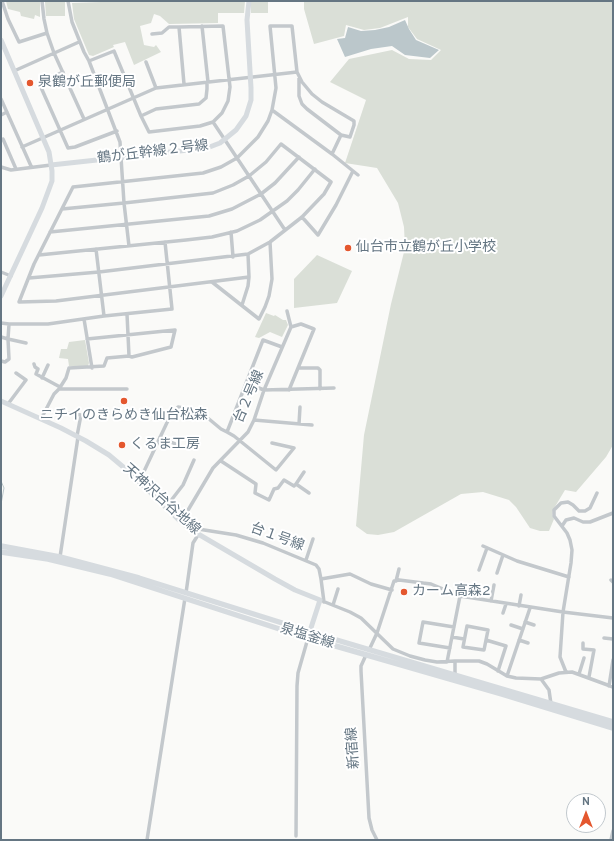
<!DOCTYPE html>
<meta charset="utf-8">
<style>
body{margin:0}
#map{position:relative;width:614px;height:841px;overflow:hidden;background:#fafaf8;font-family:Overpass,sans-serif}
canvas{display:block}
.frame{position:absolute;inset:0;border:2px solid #657683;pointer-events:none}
.north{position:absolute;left:566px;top:793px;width:40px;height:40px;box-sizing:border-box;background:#fff;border:1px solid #c1c8cd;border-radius:50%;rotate:0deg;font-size:11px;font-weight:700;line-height:16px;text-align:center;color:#657683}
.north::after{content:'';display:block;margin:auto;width:14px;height:18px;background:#e4572e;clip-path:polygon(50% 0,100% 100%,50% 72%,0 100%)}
</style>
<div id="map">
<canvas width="614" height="841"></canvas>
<div class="frame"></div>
<div class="north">N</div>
</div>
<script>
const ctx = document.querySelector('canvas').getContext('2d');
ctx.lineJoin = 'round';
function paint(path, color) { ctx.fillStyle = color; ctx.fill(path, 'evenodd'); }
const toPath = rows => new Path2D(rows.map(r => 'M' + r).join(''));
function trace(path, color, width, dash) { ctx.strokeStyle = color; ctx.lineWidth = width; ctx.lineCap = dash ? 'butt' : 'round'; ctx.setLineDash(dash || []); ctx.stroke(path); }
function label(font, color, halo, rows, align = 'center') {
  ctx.font = font + ' Overpass,"Noto Sans JP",sans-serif'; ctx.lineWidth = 4; ctx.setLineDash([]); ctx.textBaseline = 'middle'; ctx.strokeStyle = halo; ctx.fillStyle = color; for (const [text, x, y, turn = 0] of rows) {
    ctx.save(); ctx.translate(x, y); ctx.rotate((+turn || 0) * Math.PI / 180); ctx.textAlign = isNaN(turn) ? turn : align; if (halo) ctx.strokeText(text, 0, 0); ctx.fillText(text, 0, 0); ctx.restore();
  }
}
paint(toPath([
 [6,1,40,1,40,17,35,15,34,19,21,16,20,12,8,9],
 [129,1,245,1,244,13,218,13,218,23,169,24,160,16,154,14,151,23,140,26,144,45,154,47,156,45,161,52,134,65,125,42,113,45,114,47,93,56,89,55,74,19,72,3],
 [251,1,268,1,268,13,251,13],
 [304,1,613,1,613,445,606,457,576,492,565,490,553,510,552,515,554,519,549,531,540,531,530,528,516,507,509,500,483,492,461,494,394,532,378,535,367,534,356,526,364,435,391,304,405,248,404,227,398,203,377,168,345,163,366,100,330,82,349,59,392,50,409,59,431,60,441,50,417,39,408,27,408,17,380,28,364,30,346,25,344,36,314,44,304,9],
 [45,2,65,2,65,16,46,16],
 [317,255,352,271,337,303,294,308,294,279],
 [266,313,274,316,275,315,283,320,286,320,288,325,282,337,270,332,259,338,255,337],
 [85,340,89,363,88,366,69,366,68,359,59,358,61,349,67,349,69,342]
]), '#dadfd7');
paint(toPath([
 [405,20,409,29,416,40,439,50,430,58,405,55,392,46,371,49,345,57,337,39,345,38,348,27,361,31,375,30,389,27]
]), '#bbc7cb');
trace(toPath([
 [1,481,4,488,1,504]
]), '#bbc7cb', 1);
trace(toPath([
 [2,1,8,19,19,42,47,33,54,53,84,119],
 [42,1,44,19,47,33],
 [68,1,72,22,84,52,89,61,120,142,124,203,129,246],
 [202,26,208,82],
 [152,34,162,33,169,27,179,27],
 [89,61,114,51,141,116],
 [146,62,156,88],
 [14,71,79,42],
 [63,72,39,83,68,148,75,147,117,131],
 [299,78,299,96,302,104,307,109,341,135,350,137,354,125,354,121,322,102,312,94,302,82,297,72,292,26,270,26,276,88,272,110,332,154],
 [184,84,179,27,223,26,230,87,228,101,222,113,213,122,200,126,149,132,141,116,156,109,199,104,206,98,207,89,207,82],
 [1,99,31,166],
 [1,115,7,112],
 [213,122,285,230],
 [341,135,332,154,358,175],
 [1,140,3,139,16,169],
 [22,147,156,88,297,72],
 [1,167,11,170,51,165],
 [302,217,318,235,336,205,353,171],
 [50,232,209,216,232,209,261,194,275,183,299,157],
 [231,232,233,257],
 [96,249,104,316],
 [248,254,249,277,56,301,19,302,34,264,73,187,203,173,221,167,237,158,258,137,268,121,272,110],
 [39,255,186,240,212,237,237,231,260,220,287,201,298,190,315,169],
 [1,272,11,276],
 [29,278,99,272,248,254,270,242,302,217,324,194,331,182,281,144,266,162,249,176,233,185,213,193,124,203,62,209],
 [212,282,259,319,265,307,269,296,272,279,270,242],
 [242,305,248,286,249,277],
 [127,314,129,356],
 [84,319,92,368],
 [1,323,9,324,48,324,104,316,172,309,165,242],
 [9,324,8,339,26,343],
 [1,337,8,339,9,359,5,362,1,361],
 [34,364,35,367,38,369,36,374,60,387],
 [298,368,318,368,320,370,320,389],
 [42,378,48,365],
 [246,383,264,390,334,388],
 [59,389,66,378,69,368,104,366,107,358,129,356,132,357,171,347,175,330,87,339],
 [289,390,314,329,301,324,291,327],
 [8,404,26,380,16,373],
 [65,413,81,415,77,436],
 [41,419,54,394,59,389,127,389],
 [254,420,312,425],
 [299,424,300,407],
 [160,437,182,447],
 [272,443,294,448,276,470,234,436,227,432,263,340,282,347],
 [221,461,256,484,255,493,269,500,274,489,278,488,284,480,294,486,296,484,309,493],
 [139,482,172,412,178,407,189,409,209,419,221,429,227,432],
 [296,484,304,472],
 [166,507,183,485,194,460],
 [181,522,213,468,248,432,254,420,264,390,291,327,287,311],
 [562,526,566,520,574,518,583,522,590,522,613,513],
 [193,531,198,529,236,535,263,543,316,565,319,569,321,579,324,602],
 [483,546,517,561,569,577],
 [60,557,78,437],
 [306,560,313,539],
 [479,570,487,548],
 [497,573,503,555],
 [321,579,350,574,371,584,392,590],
 [611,580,613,582],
 [396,581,399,569],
 [186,593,193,543,198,535],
 [421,593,423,583],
 [320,600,350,612,361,618,393,649,410,656,425,660,437,662,455,661,479,661,487,664,507,676,516,678,541,679,559,673,572,672,613,687],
 [491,601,494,585],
 [333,605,338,589],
 [519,606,521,595],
 [503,613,506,604],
 [525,622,534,625],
 [511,625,523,629],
 [467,626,488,630,484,650,463,647,467,626],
 [452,637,464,639],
 [604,638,613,639],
 [486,640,506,646,498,671],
 [519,640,528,643],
 [583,643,583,649,594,650,589,677],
 [450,648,419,643,423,622,454,627],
 [369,650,377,633,394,581,399,580,431,584,460,596,563,612,613,618],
 [366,655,361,666,361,671,369,818,372,830,377,840],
 [455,661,455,675],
 [447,662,460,596],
 [566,672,560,657,563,612,571,563,572,550,570,540,567,533,554,516,554,510,561,503,568,502,573,505,579,511,585,511,590,508,597,493],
 [579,674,584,658],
 [507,676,530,608],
 [541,679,549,690,551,704],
 [609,686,613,660],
 [296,836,297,686,298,673,308,638],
 [147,840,185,598],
 [611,840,613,831]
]), '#c3c8cc', 3.5);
trace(toPath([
 [1,40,49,152,52,171,52,181,42,208,1,296],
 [51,165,207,148,220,143,225,139,236,130,246,116,251,100,251,88,247,20,249,1],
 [1,401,61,428,86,441,109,455,128,471,181,522,193,531,275,579,295,590,320,600,309,634]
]), '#d6dbdf', 5);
trace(toPath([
 [1,546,60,557,139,578,330,638,613,722],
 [1,552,48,559,110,574,301,636,502,694,613,728]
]), '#d6dbdf', 5.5);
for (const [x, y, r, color] of [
 [30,83,4,"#e4572e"],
 [348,248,4,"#e4572e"],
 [124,401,4,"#e4572e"],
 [122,445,4,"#e4572e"],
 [404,592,4,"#e4572e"]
]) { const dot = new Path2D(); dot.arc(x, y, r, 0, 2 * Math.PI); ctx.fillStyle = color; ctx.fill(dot); trace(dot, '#fff', 1.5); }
label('14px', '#657683', '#fff', [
 ["泉鶴が丘郵便局",38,83],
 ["仙台市立鶴が丘小学校",356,248],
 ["ニチイのきらめき仙台松森",124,416,"center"],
 ["くるま工房",130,445],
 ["カーム高森2",412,592]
], 'left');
label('14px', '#657683', '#fff', [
 ["鶴が丘幹線２号線",153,153,-7],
 ["台２号線",250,397,-67],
 ["天神沢台谷地線",161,500,42],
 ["台１号線",277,538,20],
 ["泉塩釜線",307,637,17],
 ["新宿線",354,748,-94]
]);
</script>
